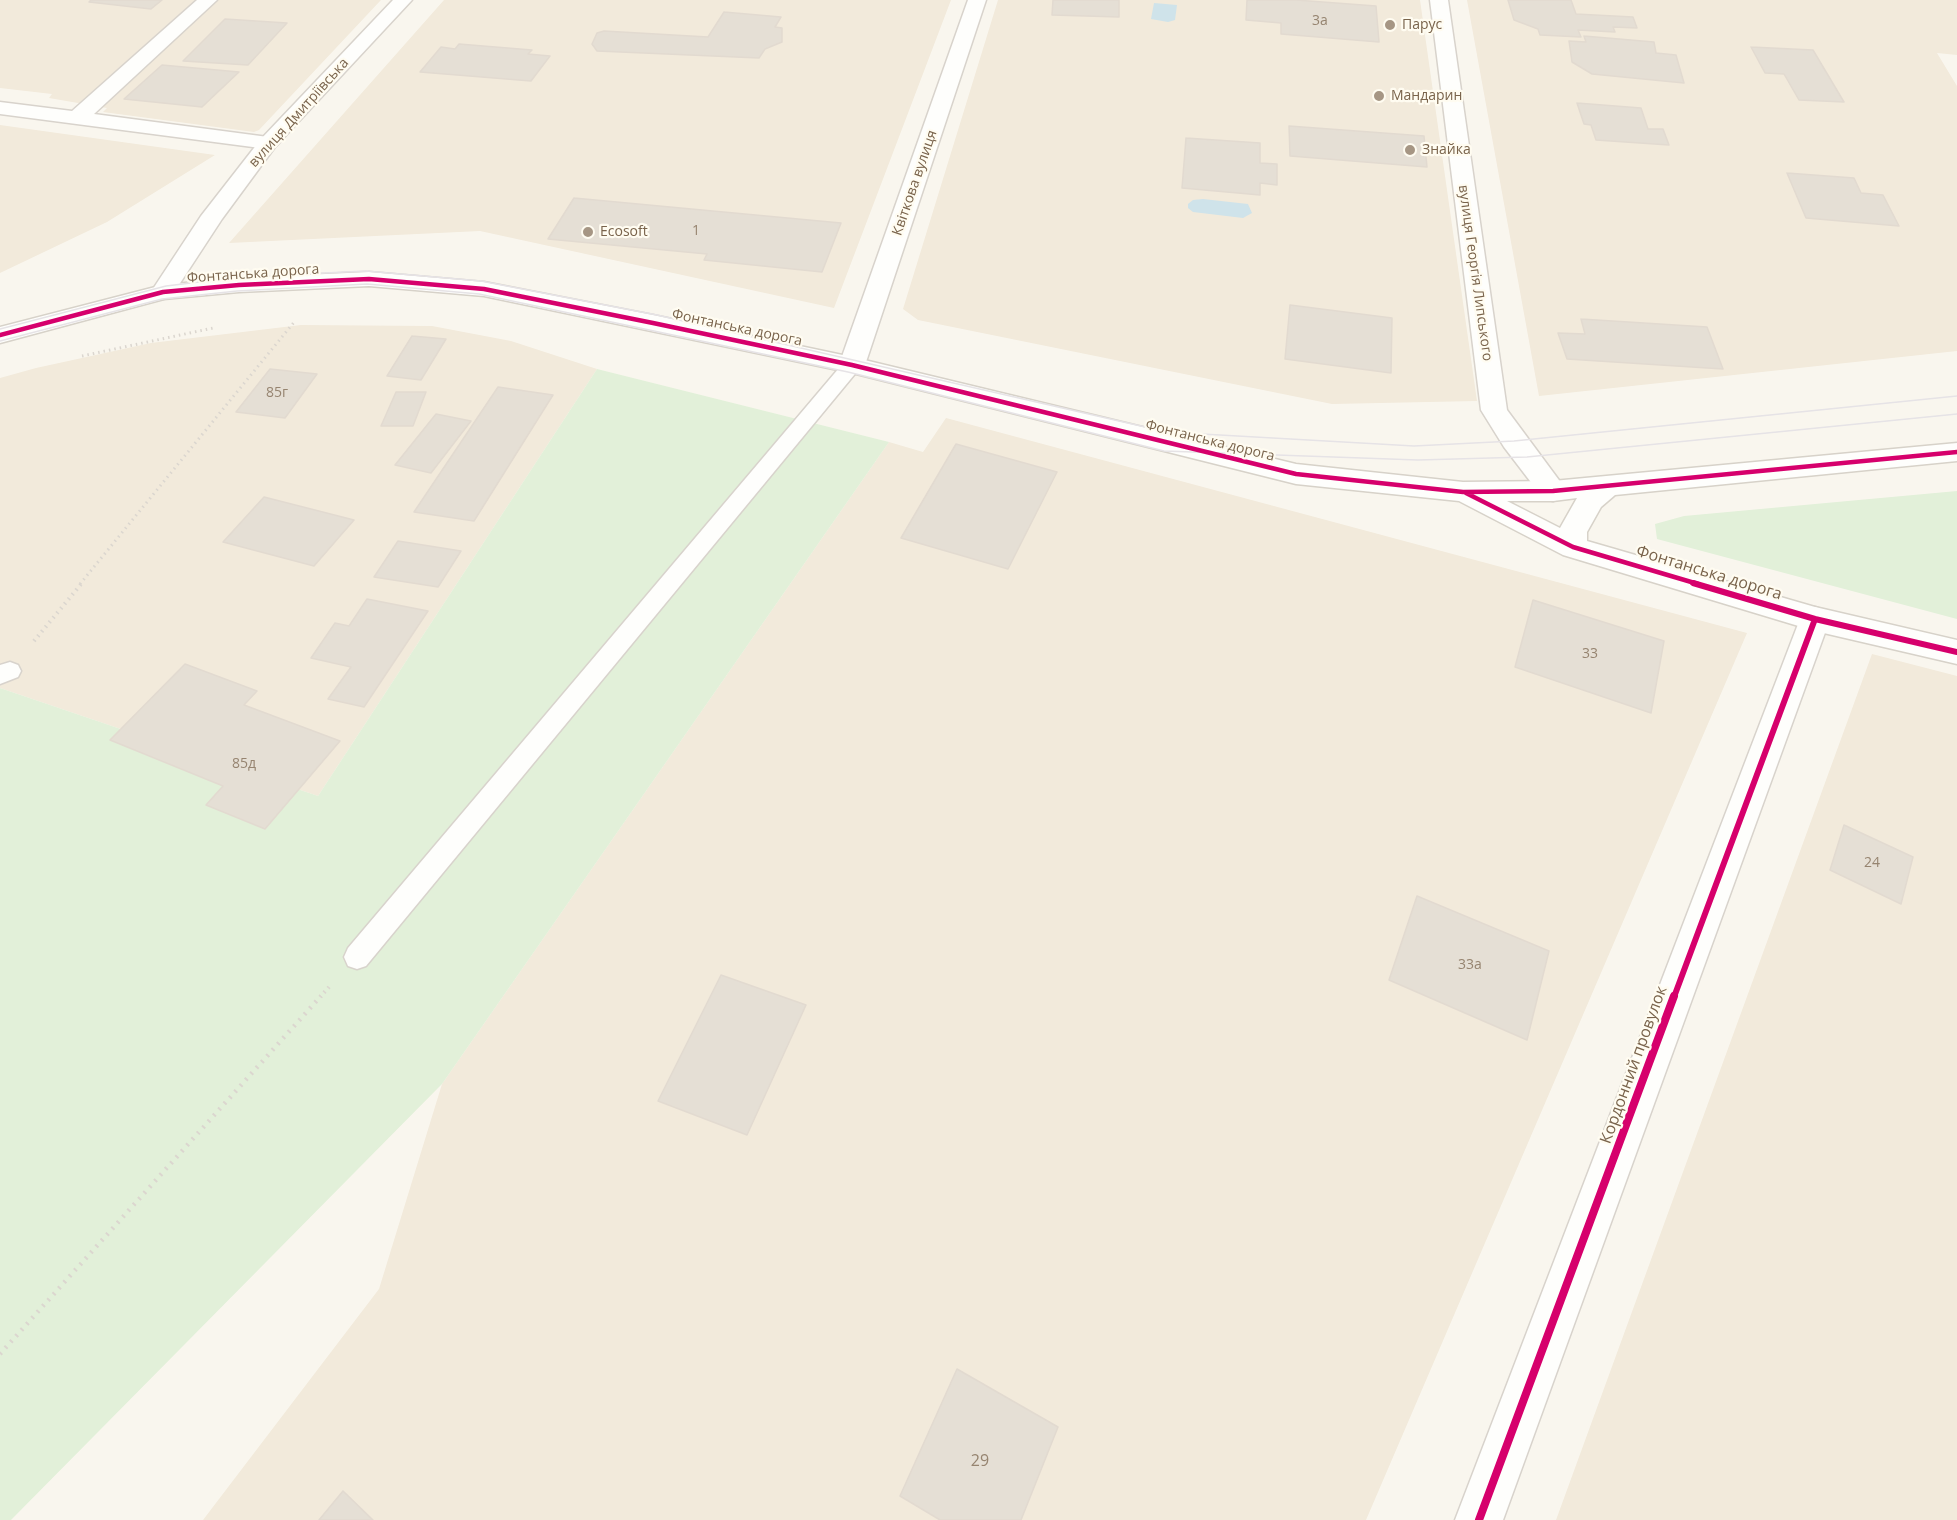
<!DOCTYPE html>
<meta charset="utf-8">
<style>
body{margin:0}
canvas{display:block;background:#f9f6ee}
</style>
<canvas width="1957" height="1520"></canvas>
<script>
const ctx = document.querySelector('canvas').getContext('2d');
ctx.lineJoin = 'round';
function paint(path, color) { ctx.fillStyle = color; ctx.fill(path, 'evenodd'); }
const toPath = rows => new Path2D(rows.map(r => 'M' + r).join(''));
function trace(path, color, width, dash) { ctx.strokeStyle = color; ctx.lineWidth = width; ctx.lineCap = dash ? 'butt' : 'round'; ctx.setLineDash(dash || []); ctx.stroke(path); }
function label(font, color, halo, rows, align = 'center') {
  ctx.font = font + ' "Open Sans",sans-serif'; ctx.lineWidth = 4.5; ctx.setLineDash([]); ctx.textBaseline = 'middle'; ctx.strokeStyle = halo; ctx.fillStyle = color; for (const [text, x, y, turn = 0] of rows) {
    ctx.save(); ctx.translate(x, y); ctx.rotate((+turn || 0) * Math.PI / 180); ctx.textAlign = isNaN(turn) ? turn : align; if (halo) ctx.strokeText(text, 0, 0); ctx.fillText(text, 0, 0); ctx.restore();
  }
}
paint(toPath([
 [0,0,381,0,259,130,254,132,103,112,107,108,49,98,52,94,0,88],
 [444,0,951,0,834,308,480,231,229,243],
 [998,0,1420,0,1477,401,1332,404,918,320,903,309],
 [1467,0,1957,0,1957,55,1937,53,1957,86,1957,351,1539,396],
 [0,125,215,155,107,222,0,273],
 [301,325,432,326,511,341,597,369,318,796,0,688,0,378,36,368,151,343],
 [946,418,1747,633,1366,1520,203,1520,379,1289,442,1084,889,442,923,452],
 [1872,654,1957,676,1957,1520,1556,1520]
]), '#f2eadb');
paint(toPath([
 [597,369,889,442,442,1084,11,1520,0,1520,0,688,318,796],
 [1957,491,1957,619,1657,539,1655,524,1684,516]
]), '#e2f0d9');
paint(toPath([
 [1154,3,1177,5,1175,20,1168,22,1151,19],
 [1203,199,1248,204,1252,213,1243,218,1193,212,1188,208,1188,204,1193,200]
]), '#cfe3ea');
const building = toPath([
 [91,0,162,0,151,9,89,2,91,0],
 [1053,0,1119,0,1119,17,1052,15,1053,0],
 [1247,0,1296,0,1376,6,1379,42,1281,34,1281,23,1246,20,1247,0],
 [1508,0,1571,0,1576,14,1633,17,1637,28,1613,27,1615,32,1578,30,1581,37,1540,35,1538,29,1514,20,1508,0],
 [724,12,781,17,775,27,782,28,782,42,765,49,759,58,597,51,592,44,597,33,604,31,708,37,724,12],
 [225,19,287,23,248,65,183,61,225,19],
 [1584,36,1654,42,1656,53,1676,55,1684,83,1592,74,1572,62,1569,41,1586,42,1584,36],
 [459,44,532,50,528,54,550,56,531,81,420,72,441,47,455,49,459,44],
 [1751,47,1813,50,1844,102,1799,100,1784,74,1765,73,1751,47],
 [162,65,239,72,202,107,124,99,162,65],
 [1577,103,1641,108,1648,129,1663,129,1669,145,1596,140,1591,125,1584,124,1577,103],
 [1289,126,1424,136,1427,167,1290,156,1289,126],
 [1186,138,1260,143,1260,163,1277,164,1277,185,1260,183,1260,195,1182,188,1186,138],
 [1787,173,1854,178,1861,193,1883,195,1899,226,1806,218,1787,173],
 [574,198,841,223,822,272,704,260,707,254,548,239,574,198],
 [1290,305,1392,318,1391,373,1285,359,1290,305],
 [1581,319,1707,327,1723,369,1567,359,1558,333,1585,334,1581,319],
 [412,336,446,339,421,380,387,376,412,336],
 [270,369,317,374,285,418,236,412,270,369],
 [498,387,553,395,474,521,414,512,498,387],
 [396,392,426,392,413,426,381,426,396,392],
 [436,414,471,421,431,473,395,465,436,414],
 [956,444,1057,472,1008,569,901,538,956,444],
 [264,497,354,520,314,566,223,542,264,497],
 [398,541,461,551,438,587,374,577,398,541],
 [367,599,428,611,364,707,328,699,351,667,311,658,335,623,349,626,367,599],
 [1533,600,1664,641,1651,713,1515,667,1533,600],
 [185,664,257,691,244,705,340,741,265,829,206,805,223,786,110,740,185,664],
 [1844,825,1913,857,1901,904,1830,870,1844,825],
 [1417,896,1549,951,1527,1040,1389,980,1417,896],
 [721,975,806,1005,747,1135,658,1101,721,975],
 [957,1369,1058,1427,1021,1520,940,1520,900,1496,957,1369],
 [343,1491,373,1520,319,1520,343,1491]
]);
paint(building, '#e5dfd5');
trace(building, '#e2dad0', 1.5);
const service = toPath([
 [852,359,859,361,861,365,859,369,366,966,357,969,348,966,344,957,348,948,845,361,852,359],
 [10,662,18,665,21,671,18,677,0,684,0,665,10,662]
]);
const minor = toPath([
 [197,0,217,0,94,114,268,137,275,139,279,143,275,147,268,149,0,114,0,102,72,111,197,0],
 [968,0,986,0,865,365,861,371,852,373,843,371,839,365,968,0],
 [1815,607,1826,611,1830,619,1503,1520,1455,1520,1800,619,1804,611,1815,607]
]);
const tertiary = toPath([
 [393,0,412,0,275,147,222,219,171,297,163,299,155,297,151,292,201,216,261,139,393,0],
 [1430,0,1448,0,1507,410,1567,491,1563,498,1553,501,1543,498,1504,447,1481,410,1430,0]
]);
const secondary = toPath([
 [369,272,484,282,653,315,852,357,1296,464,1463,482,1553,481,1957,443,1957,461,1615,495,1601,507,1587,532,1587,541,1815,607,1957,640,1957,664,1815,631,1563,555,1459,501,1296,484,852,373,484,296,369,286,239,292,164,299,0,343,0,327,163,285,239,278,369,272],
 [1577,498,1560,528,1507,501,1553,501,1577,498]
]);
trace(service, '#d8d3cc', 3);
trace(minor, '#d8d3cc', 3);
trace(tertiary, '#d8d3cc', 3);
trace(secondary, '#d7d2c9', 3);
trace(toPath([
 [82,356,213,328],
 [80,584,295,321]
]), '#dbd6cf', 3, [1.5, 4]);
trace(toPath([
 [34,641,82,583],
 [320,997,330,986]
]), '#dbd6cf', 4, [1.5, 4.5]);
trace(toPath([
 [0,1354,321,996]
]), '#dbd6cf', 4.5, [2, 6]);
paint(service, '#fefefc');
paint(minor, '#fefefc');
paint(tertiary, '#fefefc');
paint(secondary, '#fefefc');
trace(toPath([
 [0,329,166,286,241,277,366,271,481,281,657,315,1167,432,1414,446,1514,441,1957,396],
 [0,341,162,299,237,291,367,284,479,294,848,372,1164,451,1418,460,1527,457,1957,414]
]), '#e6e3e6', 1.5);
trace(toPath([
 [0,335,163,292,239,285,369,279,484,289,653,323,852,365,1296,474,1463,492,1553,491,1957,452],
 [1466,493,1573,547,1698,584]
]), '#d6006c', 4.5);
trace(toPath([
 [1693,583,1815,619,1957,652],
 [1674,997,1815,619]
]), '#d6006c', 6);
trace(toPath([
 [1479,1520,1674,996]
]), '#d6006c', 8);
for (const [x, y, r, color] of [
 [1390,25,6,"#a69684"],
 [1379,96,6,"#a69684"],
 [1410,150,6,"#a69684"],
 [588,232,6,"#a69684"]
]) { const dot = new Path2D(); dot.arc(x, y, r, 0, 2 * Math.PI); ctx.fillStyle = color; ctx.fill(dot); trace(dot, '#fffcf1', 2); }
label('14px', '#968470', null, [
 ["3а",1320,21],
 ["1",696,231],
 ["85г",277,393],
 ["33",1590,654],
 ["85д",244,764],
 ["24",1872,863],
 ["33а",1470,965]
]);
label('14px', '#79634b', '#fffcf1', [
 ["Парус",1402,25],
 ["Мандарин",1391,96],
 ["Знайка",1422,150],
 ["Ecosoft",600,232]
], 'left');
label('14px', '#79634b', '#fffcf1', [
 ["вулиця Дмитріївська",299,113,-48],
 ["Квіткова вулиця",915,183,-71],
 ["вулиця Георгія Липського",1475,273,82],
 ["Фонтанська дорога",253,274,-4],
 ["Фонтанська дорога",737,328,12],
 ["Фонтанська дорога",1210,441,14]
]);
label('16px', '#79634b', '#fffcf1', [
 ["Фонтанська дорога",1709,573,17],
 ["Кордонний провулок",1634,1065,-70]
]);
label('16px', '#968470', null, [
 ["29",980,1461]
]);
</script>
